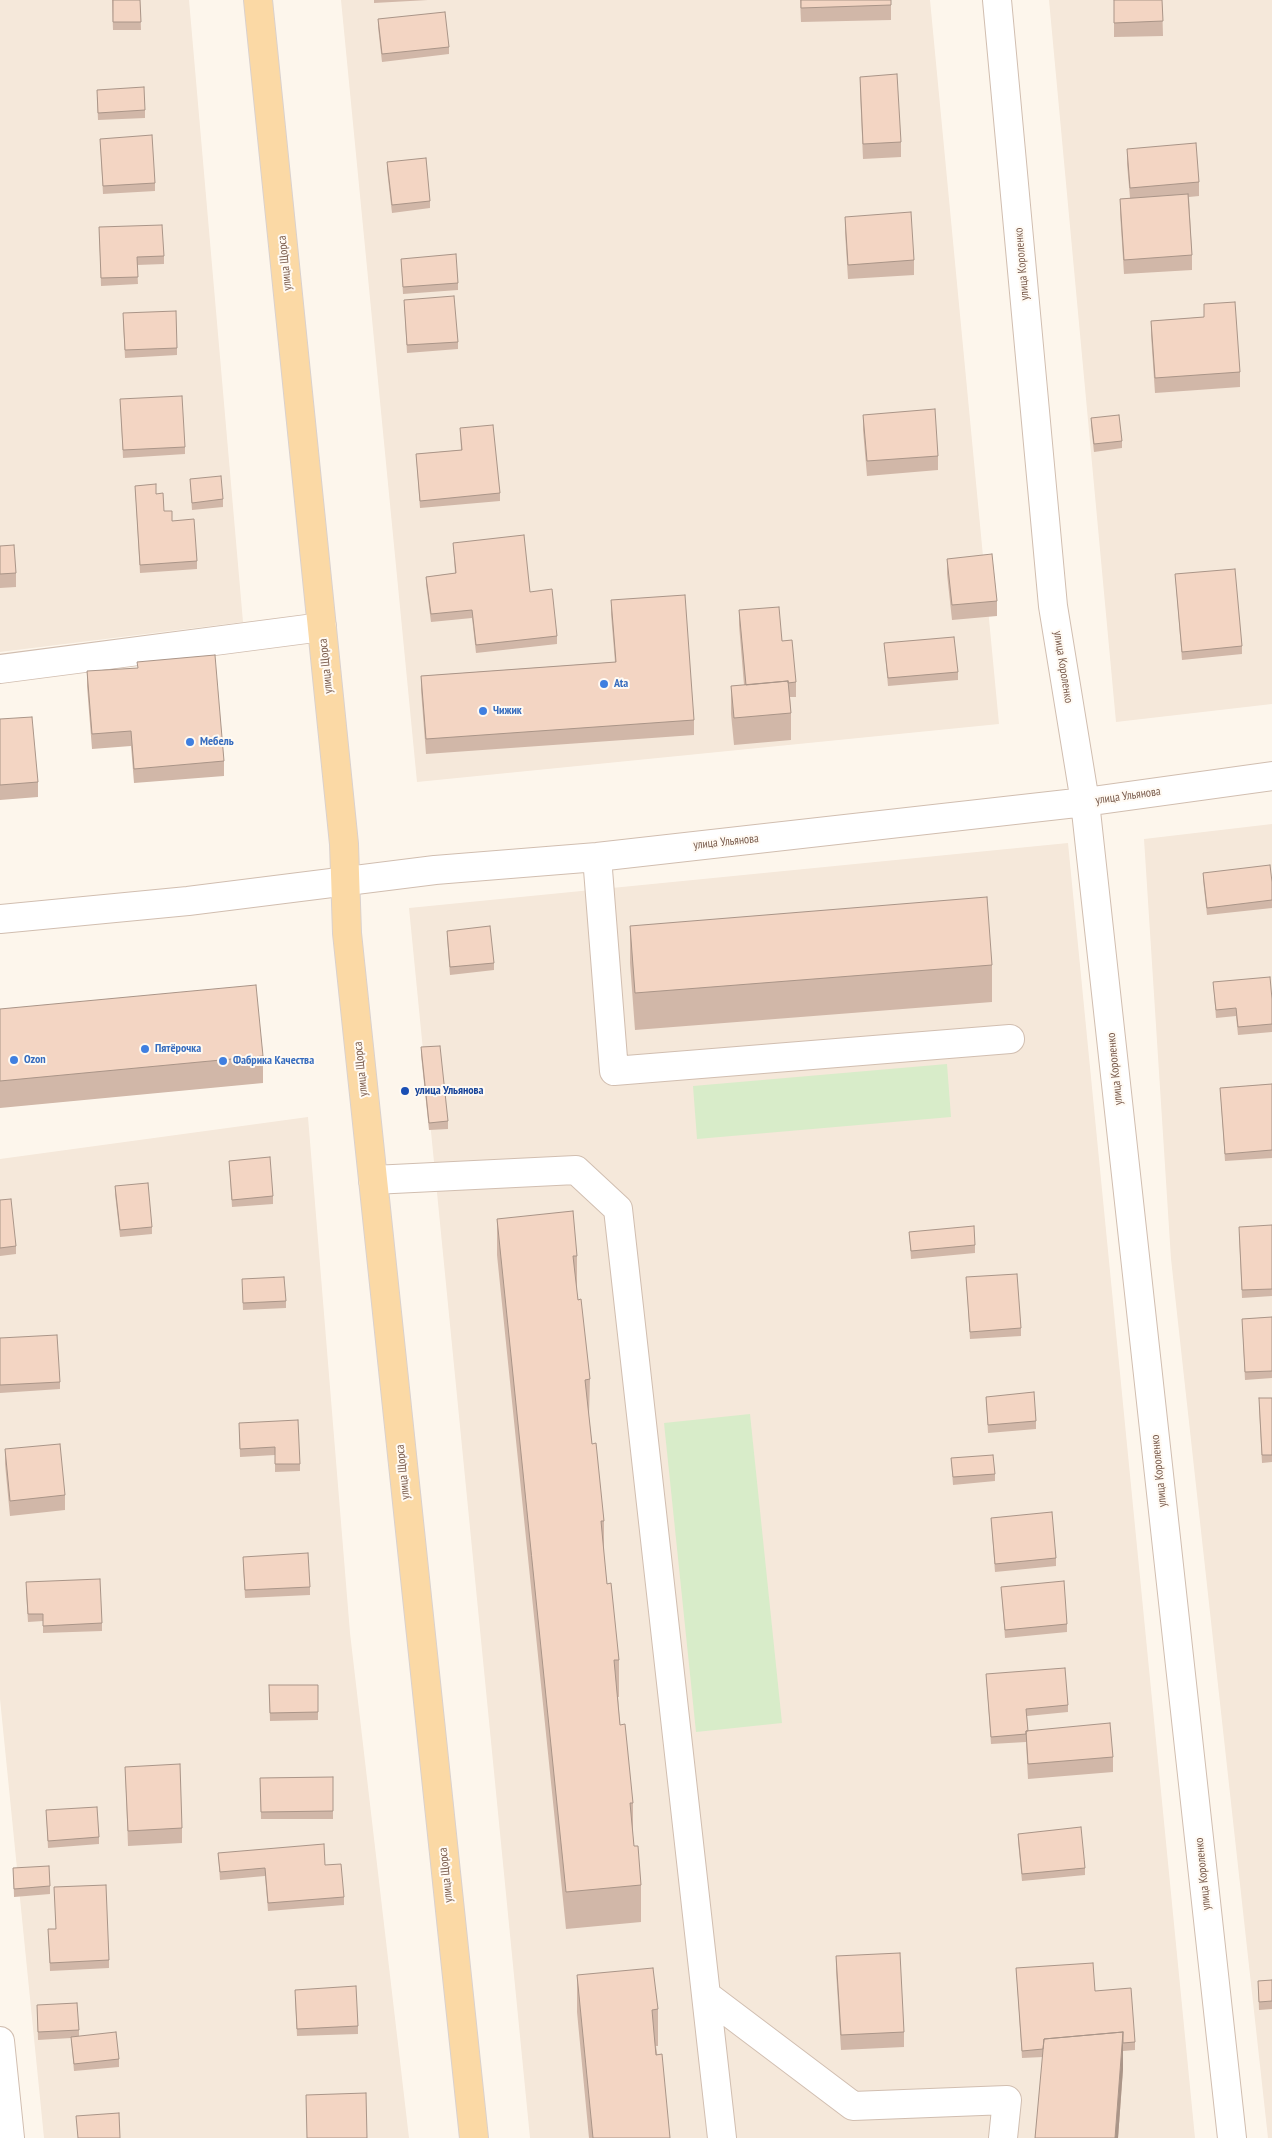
<!DOCTYPE html>
<meta charset="utf-8">
<style>
body{margin:0}
canvas{display:block;background:#fdf6ec}
</style>
<canvas width="1272" height="2138"></canvas>
<script>
const ctx = document.querySelector('canvas').getContext('2d');
ctx.lineJoin = 'round';
function paint(path, color) { ctx.fillStyle = color; ctx.fill(path, 'evenodd'); }
const toPath = rows => new Path2D(rows.map(r => 'M' + r).join(''));
function trace(path, color, width, dash) { ctx.strokeStyle = color; ctx.lineWidth = width; ctx.lineCap = dash ? 'butt' : 'round'; ctx.setLineDash(dash || []); ctx.stroke(path); }
function label(font, color, halo, rows, align = 'center') {
  ctx.font = font + ' "PT Sans Narrow",sans-serif'; ctx.lineWidth = 4; ctx.setLineDash([]); ctx.textBaseline = 'middle'; ctx.strokeStyle = halo; ctx.fillStyle = color; for (const [text, x, y, turn = 0] of rows) {
    ctx.save(); ctx.translate(x, y); ctx.rotate((+turn || 0) * Math.PI / 180); ctx.textAlign = isNaN(turn) ? turn : align; if (halo) ctx.strokeText(text, 0, 0); ctx.fillText(text, 0, 0); ctx.restore();
  }
}
paint(toPath([
 [0,0,189,0,243,622,0,652],
 [341,0,930,0,999,724,417,782],
 [1049,0,1272,0,1272,704,1116,722],
 [1272,824,1272,2138,1268,2138,1171,1259,1144,839],
 [1068,843,1195,2138,530,2138,409,908],
 [308,1117,350,1633,409,2138,44,2138,0,1699,0,1159]
]), '#f5e8da');
paint(toPath([
 [947,1064,951,1117,697,1139,693,1086],
 [750,1414,782,1723,696,1732,664,1423]
]), '#d8ecc9');
const minor = toPath([
 [997,0,1053,606,1085,802,1232,2138],
 [0,669,322,627],
 [597,857,614,1071,1010,1039],
 [0,919,188,901,435,870,597,857,1085,802,1272,776],
 [373,1180,576,1170,618,1209,722,2138],
 [706,1995,853,2106,1007,2100,1003,2138],
 [0,2041,10,2138]
]);
const major = toPath([
 [258,0,344,844,347,933,474,2138]
]);
trace(minor, '#d1beb0', 30);
trace(major, '#dad1cd', 30);
trace(minor, '#fff', 28);
trace(major, '#fbd9a5', 28);
paint(toPath([
 [112,0,140,0,141,30,113,30],
 [374,0,428,0,374,3],
 [800,0,891,0,891,20,801,22],
 [1114,0,1162,0,1163,36,1114,37],
 [378,19,449,47,449,54,382,62,378,27],
 [860,77,901,142,901,157,863,159,860,91],
 [97,97,145,110,145,118,98,120],
 [100,139,155,183,155,191,103,194],
 [1127,149,1199,182,1199,196,1189,197,1192,255,1192,270,1124,274,1120,213,1120,199,1130,198,1127,164],
 [387,162,430,201,430,208,392,213,387,170],
 [845,217,914,260,914,275,848,279,845,232],
 [99,227,164,256,164,264,137,265,138,284,101,286],
 [401,259,458,283,458,290,403,294],
 [404,300,458,342,458,349,407,353],
 [1204,304,1240,372,1240,387,1155,393,1151,335,1151,321,1204,317],
 [123,321,177,348,177,355,125,358],
 [120,399,185,447,185,454,123,458],
 [863,415,938,456,938,470,867,476,863,430],
 [1091,418,1122,441,1122,448,1094,452,1091,425],
 [460,428,500,493,500,501,420,508,416,454,461,450],
 [190,479,223,499,223,507,192,510],
 [135,486,156,494,164,511,172,521,197,561,197,569,140,573],
 [453,543,530,592,557,636,557,644,476,653,472,618,431,622,426,584,426,577,455,573],
 [0,546,16,573,16,587,0,588],
 [947,559,997,601,997,616,952,620,947,574],
 [1175,574,1242,646,1242,654,1182,660],
 [611,600,694,720,694,735,426,754,421,690,421,676,615,662,611,614],
 [739,610,782,641,796,682,796,697,790,697,791,713,791,740,734,745,731,714,731,686,744,685,739,625],
 [884,643,958,672,958,680,888,686],
 [87,671,224,761,224,776,134,783,131,746,92,749,87,686],
 [0,719,38,782,38,797,0,800],
 [1203,873,1272,882,1272,908,1207,915,1203,880],
 [630,926,992,965,992,1002,635,1030,630,963],
 [447,931,494,963,494,970,450,975,447,938],
 [1213,982,1272,999,1272,1032,1238,1035,1236,1016,1216,1018],
 [0,1009,263,1056,263,1083,0,1108],
 [421,1047,448,1121,448,1129,429,1130,421,1055],
 [1272,1084,1272,1158,1225,1161,1220,1088],
 [229,1161,273,1196,273,1204,232,1207],
 [115,1186,152,1227,152,1234,120,1237,115,1194],
 [0,1200,16,1246,16,1254,0,1256],
 [497,1219,577,1256,577,1292,590,1379,589,1416,592,1444,604,1521,604,1556,607,1584,619,1660,619,1697,618,1697,620,1725,633,1803,633,1836,634,1846,641,1885,641,1922,566,1929,497,1255],
 [1272,1225,1272,1296,1242,1298,1239,1234],
 [909,1232,975,1245,975,1253,911,1259],
 [966,1277,1021,1328,1021,1336,970,1339],
 [242,1287,286,1301,286,1308,243,1310],
 [1272,1317,1272,1378,1245,1380,1242,1319],
 [0,1338,60,1382,60,1389,0,1393],
 [986,1397,1036,1421,1036,1429,988,1433],
 [1272,1398,1272,1462,1262,1463,1259,1406],
 [239,1423,300,1464,300,1471,275,1472,275,1455,240,1457],
 [5,1449,65,1495,65,1510,10,1516,5,1464],
 [951,1458,995,1474,995,1481,953,1485],
 [991,1518,1056,1558,1056,1566,995,1572],
 [243,1564,310,1587,310,1595,245,1598],
 [1001,1587,1067,1624,1067,1632,1005,1638],
 [26,1590,102,1623,102,1631,43,1633,43,1621,28,1622],
 [986,1674,1068,1705,1068,1712,1027,1716,1028,1731,1113,1757,1113,1772,1028,1779,1026,1742,991,1744],
 [269,1685,318,1685,318,1720,270,1721],
 [125,1767,182,1828,182,1843,128,1846],
 [333,1777,333,1819,261,1819,260,1778],
 [46,1810,99,1837,99,1844,48,1848],
 [1018,1834,1085,1868,1085,1875,1022,1881,1018,1841],
 [218,1853,325,1865,344,1897,344,1905,268,1911,265,1876,220,1880],
 [13,1868,50,1886,50,1894,14,1897],
 [48,1929,56,1929,109,1960,109,1968,50,1971],
 [836,1956,904,2032,904,2047,841,2050,836,1971],
 [1016,1968,1135,2042,1135,2050,1123,2051,1123,2069,1118,2138,1035,2138,1043,2057,1022,2058],
 [577,1975,658,2009,658,2046,656,2046,670,2138,589,2138,577,2012],
 [1272,1980,1272,2009,1259,2010,1258,1981],
 [295,1997,358,2026,358,2034,297,2036],
 [37,2005,79,2030,79,2036,119,2059,119,2067,74,2071,71,2038,38,2040]
]), '#d1b7a8');
paint(toPath([
 [1123,2032,1123,2069,1118,2138,1115,2138]
]), '#aa9588');
const building = toPath([
 [113,0,140,0,141,22,113,22,113,0],
 [801,0,891,0,891,5,801,8,801,0],
 [1114,0,1162,0,1163,21,1114,23,1114,0],
 [445,12,449,47,382,54,378,19,445,12],
 [897,74,901,142,863,144,860,77,897,74],
 [144,87,145,110,98,113,97,90,144,87],
 [152,135,155,183,103,186,100,139,152,135],
 [1196,143,1199,182,1130,188,1127,149,1196,143],
 [426,158,430,201,392,205,387,162,426,158],
 [1188,194,1192,255,1124,260,1120,199,1188,194],
 [911,212,914,260,848,265,845,217,911,212],
 [162,225,164,256,137,257,138,277,101,278,99,227,162,225],
 [456,254,458,283,403,287,401,259,456,254],
 [454,296,458,342,407,345,404,300,454,296],
 [1235,302,1240,372,1155,378,1151,321,1204,317,1204,304,1235,302],
 [176,311,177,348,125,350,123,313,176,311],
 [182,396,185,447,123,450,120,399,182,396],
 [935,409,938,456,867,461,863,415,935,409],
 [1119,415,1122,441,1094,444,1091,418,1119,415],
 [493,425,500,493,420,501,416,454,462,450,460,428,493,425],
 [221,476,223,499,192,503,190,479,221,476],
 [156,484,156,494,163,493,164,511,172,511,172,521,194,519,197,561,140,565,135,486,156,484],
 [524,535,530,592,552,589,557,636,476,645,472,610,431,614,426,577,456,573,453,543,524,535],
 [14,545,16,573,0,574,0,546,14,545],
 [992,554,997,601,952,605,947,559,992,554],
 [1235,569,1242,646,1182,652,1175,574,1235,569],
 [685,595,694,720,426,739,421,676,616,662,611,600,685,595],
 [779,607,782,641,792,640,796,682,788,683,788,681,746,685,739,610,779,607],
 [954,637,958,672,888,678,884,643,954,637],
 [215,655,224,761,134,769,131,731,92,734,87,671,138,668,137,662,215,655],
 [788,681,791,713,734,718,731,686,788,681],
 [32,717,38,782,0,785,0,719,32,717],
 [1270,865,1272,882,1272,900,1207,908,1203,873,1270,865],
 [987,897,992,965,635,993,630,926,987,897],
 [490,926,494,963,450,967,447,931,490,926],
 [1270,977,1272,999,1272,1024,1238,1027,1236,1008,1216,1010,1213,982,1270,977],
 [256,985,263,1056,0,1081,0,1009,256,985],
 [440,1046,448,1121,429,1123,421,1047,440,1046],
 [1272,1084,1272,1150,1225,1154,1220,1088,1272,1084],
 [270,1157,273,1196,232,1200,229,1161,270,1157],
 [148,1183,152,1227,120,1230,115,1186,148,1183],
 [11,1199,16,1246,0,1248,0,1200,11,1199],
 [573,1211,577,1256,573,1256,578,1300,581,1299,590,1379,585,1380,592,1444,596,1443,604,1521,601,1521,604,1553,607,1584,611,1583,619,1660,614,1660,620,1725,625,1724,633,1803,630,1803,634,1846,638,1846,641,1885,566,1892,497,1219,573,1211],
 [1272,1225,1272,1289,1242,1290,1239,1227,1272,1225],
 [974,1226,975,1245,911,1251,909,1232,974,1226],
 [1017,1274,1021,1328,970,1332,966,1277,1017,1274],
 [284,1277,286,1301,243,1303,242,1279,284,1277],
 [1272,1317,1272,1371,1245,1372,1242,1319,1272,1317],
 [57,1335,60,1382,0,1385,0,1338,57,1335],
 [1034,1392,1036,1421,988,1425,986,1397,1034,1392],
 [1259,1398,1272,1398,1272,1455,1262,1455,1259,1398],
 [298,1420,300,1464,275,1464,275,1447,240,1449,239,1423,298,1420],
 [60,1444,65,1495,10,1501,5,1449,60,1444],
 [993,1455,995,1474,953,1477,951,1458,993,1455],
 [1052,1512,1056,1558,995,1564,991,1518,1052,1512],
 [308,1553,310,1587,245,1590,243,1557,308,1553],
 [100,1579,102,1623,43,1626,43,1614,28,1614,26,1582,100,1579],
 [1064,1581,1067,1624,1005,1630,1001,1587,1064,1581],
 [1065,1668,1068,1705,1026,1709,1028,1731,1026,1731,1026,1734,991,1737,986,1674,1065,1668],
 [269,1685,318,1685,318,1712,270,1713,269,1685],
 [1110,1723,1113,1757,1028,1764,1026,1731,1110,1723],
 [180,1764,182,1828,128,1831,125,1767,180,1764],
 [333,1777,333,1811,261,1812,260,1778,333,1777],
 [97,1807,99,1837,48,1841,46,1810,97,1807],
 [1081,1827,1085,1868,1022,1874,1018,1834,1081,1827],
 [324,1844,325,1865,341,1864,344,1897,268,1903,265,1868,220,1872,218,1853,324,1844],
 [49,1866,50,1886,14,1889,13,1868,49,1866],
 [106,1885,109,1960,50,1963,48,1929,56,1929,54,1887,106,1885],
 [900,1953,904,2032,841,2035,836,1956,900,1953],
 [1093,1963,1095,1991,1131,1988,1135,2042,1123,2043,1123,2032,1044,2039,1043,2049,1022,2051,1016,1968,1093,1963],
 [653,1968,658,2009,652,2010,654,2033,656,2055,662,2054,670,2138,593,2138,577,1975,653,1968],
 [1272,1980,1272,2001,1259,2002,1258,1981,1272,1980],
 [356,1986,358,2026,297,2029,295,1990,356,1986],
 [77,2003,79,2030,38,2032,37,2005,77,2003],
 [116,2032,119,2059,74,2064,71,2037,116,2032],
 [1123,2032,1115,2138,1035,2138,1044,2039,1123,2032],
 [366,2093,367,2138,307,2138,306,2095,366,2093],
 [119,2113,120,2138,78,2138,76,2116,119,2113]
]);
paint(building, '#f3d5c3');
trace(building, '#aa9588', 1);
for (const [x, y, r, color] of [
 [604,684,5,"#3f7fe0"],
 [483,711,5,"#3f7fe0"],
 [190,742,5,"#3f7fe0"],
 [145,1049,5,"#3f7fe0"],
 [14,1060,5,"#3f7fe0"],
 [223,1061,5,"#3f7fe0"],
 [405,1091,5,"#1a4fb4"]
]) { const dot = new Path2D(); dot.arc(x, y, r, 0, 2 * Math.PI); ctx.fillStyle = color; ctx.fill(dot); trace(dot, '#fffaf3', 2); }
label('12px', '#7a5c4d', '#fffaf3', [
 ["улица Щорса",285,263,-96],
 ["улица Короленко",1022,264,-95],
 ["улица Щорса",326,666,-96],
 ["улица Короленко",1063,667,81],
 ["улица Ульянова",1128,796,-8],
 ["улица Ульянова",726,842,-6],
 ["улица Щорса",361,1069,-96],
 ["улица Короленко",1115,1069,-96],
 ["улица Короленко",1159,1471,-96],
 ["улица Щорса",403,1472,-96],
 ["улица Короленко",1203,1874,-96],
 ["улица Щорса",446,1875,-96]
]);
label('bold 12px', '#366cbe', '#fffaf3', [
 ["Ata",614,684],
 ["Чижик",493,711],
 ["Мебель",200,742],
 ["Пятёрочка",155,1049],
 ["Ozon",24,1060],
 ["Фабрика Качества",233,1061]
], 'left');
label('bold 12px', '#164399', '#fffaf3', [
 ["улица Ульянова",415,1091]
], 'left');
</script>
